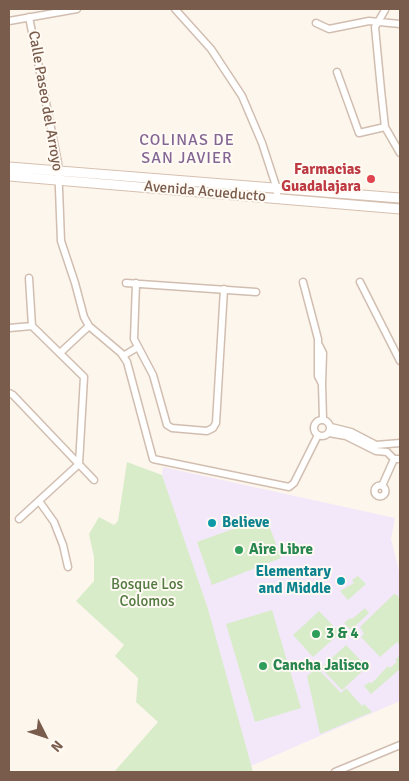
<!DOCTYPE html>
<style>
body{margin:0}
#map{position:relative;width:409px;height:781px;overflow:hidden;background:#fdf6ec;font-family:Signika,sans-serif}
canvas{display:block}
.frame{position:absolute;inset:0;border:10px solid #7a5c4d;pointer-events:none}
.north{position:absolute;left:20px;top:711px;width:50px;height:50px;-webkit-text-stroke:4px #fffaf3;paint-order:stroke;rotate:131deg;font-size:14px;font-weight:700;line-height:20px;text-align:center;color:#7a5c4d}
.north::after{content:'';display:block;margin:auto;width:18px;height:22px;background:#7a5c4d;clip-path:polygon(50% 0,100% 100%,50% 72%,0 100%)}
</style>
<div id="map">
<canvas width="409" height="781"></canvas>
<div class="frame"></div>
<div class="north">N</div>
</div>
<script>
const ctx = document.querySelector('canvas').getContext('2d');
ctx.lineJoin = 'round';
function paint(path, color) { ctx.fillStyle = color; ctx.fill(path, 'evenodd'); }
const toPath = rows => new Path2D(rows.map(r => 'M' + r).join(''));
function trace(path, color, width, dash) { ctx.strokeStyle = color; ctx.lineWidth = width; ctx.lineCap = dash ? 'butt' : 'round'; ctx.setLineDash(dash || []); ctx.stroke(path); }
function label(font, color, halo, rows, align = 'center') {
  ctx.font = font + ' Signika,sans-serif'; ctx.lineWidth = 4; ctx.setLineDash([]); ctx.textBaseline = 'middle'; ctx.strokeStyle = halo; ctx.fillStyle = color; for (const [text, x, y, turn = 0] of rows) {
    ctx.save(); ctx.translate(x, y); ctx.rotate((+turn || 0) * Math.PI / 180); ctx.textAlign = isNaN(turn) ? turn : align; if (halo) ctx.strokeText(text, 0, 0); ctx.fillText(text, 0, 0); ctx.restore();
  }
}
paint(toPath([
 [163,467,395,518,391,539,400,575,400,701,251,766,162,475]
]), '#f3e8fa');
paint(toPath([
 [127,462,162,475,208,609,253,772,114,772,158,722,136,702,138,678,115,656,124,645,76,601,94,581,94,557,89,534,99,517,114,525,118,521],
 [266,517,281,558,212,585,197,542],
 [358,576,366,584,348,600,340,591,354,583,352,580],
 [394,594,397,595,400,599,400,645,397,642,380,657,361,637,364,634,360,627],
 [365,608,369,613,351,630,344,623,350,618,352,619],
 [272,610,301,708,255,722,226,624],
 [319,611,340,633,313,657,293,635],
 [346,645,367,667,342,690,321,668],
 [400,655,400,669,371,694,364,686,370,682,372,683,388,666,390,668,397,662,395,660],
 [317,668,341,693,346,688,362,706,364,704,372,712,320,734,307,676]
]), '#d8ecc9');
const minor = toPath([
 [175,9,211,49,242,96,262,143,277,189,277,198],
 [385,10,375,27,381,90,385,127,400,153],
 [29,17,58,163,61,241,75,283,84,317,89,326,121,353,127,362,153,459,289,487,294,483,318,435],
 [9,21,77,9],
 [316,23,329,29,369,21,400,24],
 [337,72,359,133,385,127],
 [303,282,318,339,318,376,322,384,323,419],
 [360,282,400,361],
 [126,283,256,292],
 [136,283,134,339,153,375,167,425,172,428,207,431,213,428,216,423,224,289],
 [9,328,32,326],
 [319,345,323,353,322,384],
 [60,353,89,326],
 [123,356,138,347],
 [9,393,13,395,94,480],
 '314 428a8 8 0 1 1 16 0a8 8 0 1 1-16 0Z',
 [331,427,351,432,376,445,400,443],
 [329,433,346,436,376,451,387,452,394,459,400,459],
 '374.5 491a5.5 5.5 0 1 1 11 0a5.5 5.5 0 1 1-11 0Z',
 [382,486,394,459],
 [39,501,54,522,63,545,68,567],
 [19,519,79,464,84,377,32,326,29,278],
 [335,772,400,745]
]);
const secondary = toPath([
 [9,167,400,198],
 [9,176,400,209]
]);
trace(minor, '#d1beb0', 9);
trace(secondary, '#d6c0b0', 11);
trace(minor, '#fff', 6);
trace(secondary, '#fff', 9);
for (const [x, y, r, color] of [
 [371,179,5,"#e0444e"],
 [212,523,5,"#0f9aa8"],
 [239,550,5,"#2e9e5b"],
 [341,581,5,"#0f9aa8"],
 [316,634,5,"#2e9e5b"],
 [263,666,5,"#2e9e5b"]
]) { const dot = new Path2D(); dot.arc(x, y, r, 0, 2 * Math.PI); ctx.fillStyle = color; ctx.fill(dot); trace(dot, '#fffaf3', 2); }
label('15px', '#7a5c4d', '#fffaf3', [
 ["Calle Paseo del Arroyo",45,101,80],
 ["Avenida Acueducto",205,192,5]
]);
label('bold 15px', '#be3a42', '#fffaf3', [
 ["Farmacias",361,170],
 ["Guadalajara",361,187]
], 'right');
label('bold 15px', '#0d838f', '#fffaf3', [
 ["Believe",222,523],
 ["Elementary",331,572,"right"],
 ["and Middle",331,589,"right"]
], 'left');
label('bold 15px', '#27864d', '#fffaf3', [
 ["Aire Libre",249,550],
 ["3 & 4",326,634],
 ["Cancha Jalisco",273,666]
], 'left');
label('15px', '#537a41', '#fffaf3', [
 ["Bosque Los",147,585],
 ["Colomos",147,602]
]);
ctx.letterSpacing = '1px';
label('16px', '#846695', '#fffaf3', [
 ["COLINAS DE",187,141],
 ["SAN JAVIER",187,159]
]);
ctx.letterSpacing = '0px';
</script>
